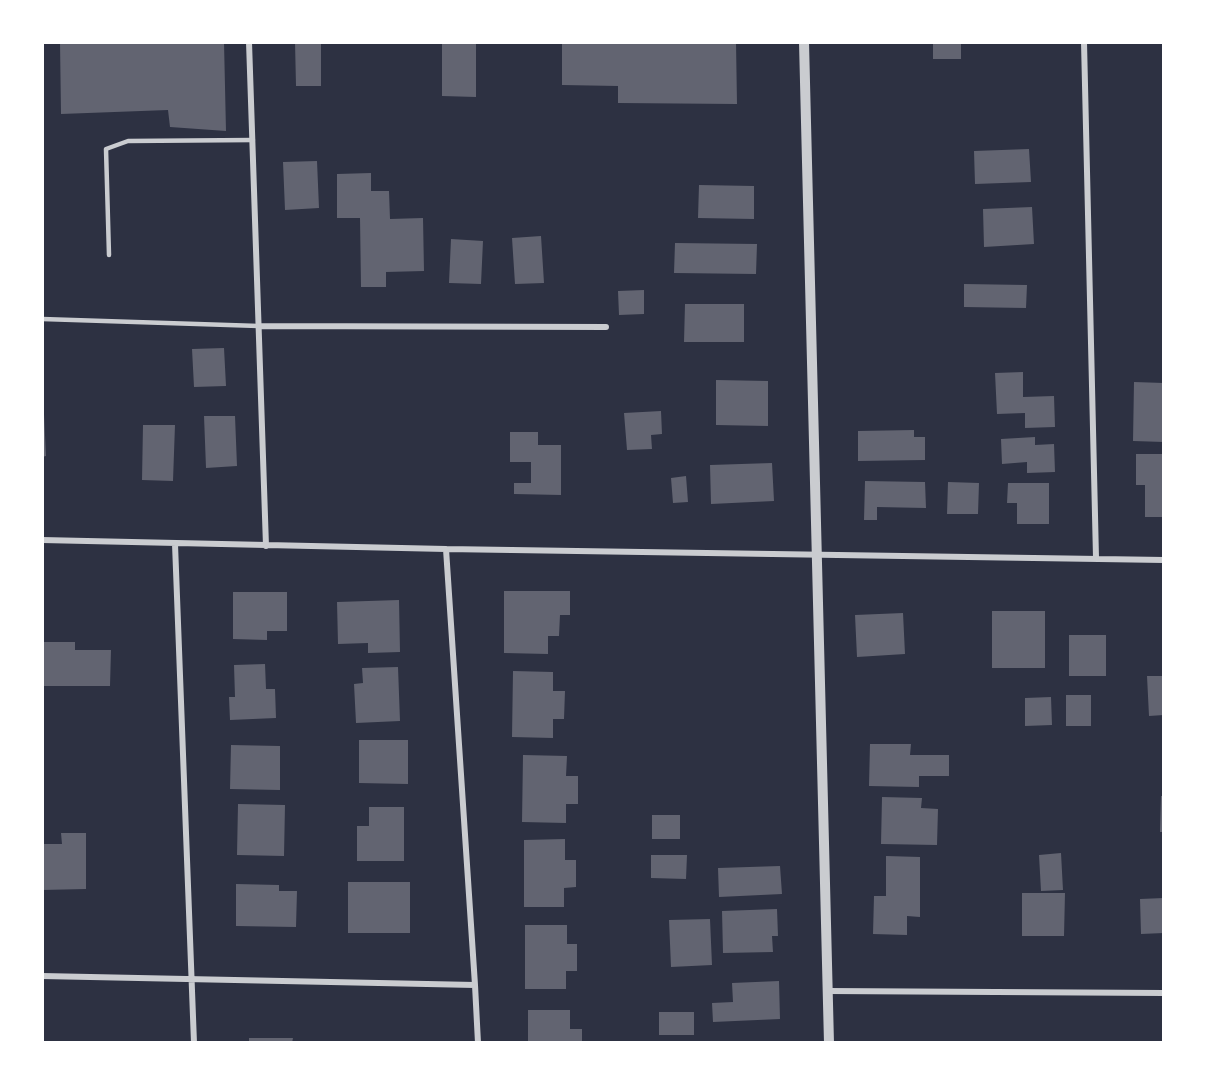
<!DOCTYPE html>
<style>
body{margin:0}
#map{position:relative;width:1206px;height:1085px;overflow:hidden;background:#2d3142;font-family:"Space Grotesk",sans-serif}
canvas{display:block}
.frame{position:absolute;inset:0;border:44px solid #fff;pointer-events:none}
</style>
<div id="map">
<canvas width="1206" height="1085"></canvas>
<div class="frame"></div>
</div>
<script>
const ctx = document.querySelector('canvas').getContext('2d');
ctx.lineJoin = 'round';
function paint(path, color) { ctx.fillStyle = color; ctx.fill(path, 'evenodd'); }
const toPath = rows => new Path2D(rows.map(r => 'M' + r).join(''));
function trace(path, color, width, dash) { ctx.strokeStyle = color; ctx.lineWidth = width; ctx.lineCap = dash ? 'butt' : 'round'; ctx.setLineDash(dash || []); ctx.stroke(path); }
paint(toPath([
 [60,42,224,42,226,131,170,127,168,110,61,114],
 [295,42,321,42,321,86,296,86],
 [442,42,476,42,476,97,442,96],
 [562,42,736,42,737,104,618,103,618,86,562,85],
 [933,42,961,42,961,59,933,59],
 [1029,149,1031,182,975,184,974,151],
 [317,161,319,208,285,210,283,162],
 [371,173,371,191,389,191,390,219,423,218,424,271,386,272,386,287,361,287,360,218,337,218,337,174],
 [699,185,754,186,754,219,698,218],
 [1032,207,1034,244,984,247,983,209],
 [541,236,544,283,515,284,512,238],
 [451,239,483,241,481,284,449,283],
 [675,243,757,244,756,274,674,273],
 [964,284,1027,285,1026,308,964,307],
 [644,290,644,314,619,315,618,291],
 [685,304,744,304,744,342,684,342],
 [224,348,226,386,194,387,192,349],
 [1023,372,1023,397,1054,396,1055,427,1025,428,1025,413,997,414,995,373],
 [716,380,768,381,768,426,716,425],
 [1134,382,1164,383,1164,442,1133,441],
 [661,411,662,434,651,435,652,449,627,450,624,413],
 [42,414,44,414,46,456,42,457],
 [204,416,235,416,237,466,206,468],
 [143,425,175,425,173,481,142,480],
 [914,430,914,437,925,437,925,460,858,461,858,431],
 [510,432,538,432,538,445,561,445,561,495,514,494,514,483,531,483,531,462,510,462],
 [1035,437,1035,445,1054,444,1055,472,1027,473,1027,462,1002,464,1001,439],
 [1136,454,1164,454,1164,517,1145,517,1145,485,1136,485],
 [772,463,774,501,711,504,710,465],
 [686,476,688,502,673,503,671,478],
 [865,481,925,482,926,508,877,507,877,520,864,520],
 [948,482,979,483,978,514,947,514],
 [1008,483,1049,483,1049,524,1017,524,1017,503,1007,503],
 [504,591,570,591,570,615,560,615,559,636,548,636,548,654,504,653],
 [233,592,287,592,287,631,267,631,267,640,233,639],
 [399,600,400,652,368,653,368,643,338,644,337,602],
 [992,611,1045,611,1045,668,992,668],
 [903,613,905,654,857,657,855,615],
 [1069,635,1106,635,1106,676,1069,676],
 [42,642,75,642,75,650,111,650,110,686,42,686],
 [265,664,266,689,275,689,276,718,230,720,229,697,235,697,234,665],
 [398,667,400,721,356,723,354,684,363,683,362,668],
 [513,671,553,672,553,691,565,691,564,719,553,719,553,738,512,737],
 [1147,676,1164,676,1164,715,1149,716],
 [1066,695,1091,695,1091,726,1066,726],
 [1051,697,1052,725,1025,726,1025,698],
 [359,740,408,740,408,784,359,783],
 [870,744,911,744,910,755,949,755,949,776,919,776,919,787,869,786],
 [231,745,280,746,280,790,230,789],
 [523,755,567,756,566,776,578,776,578,804,566,804,566,823,522,822],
 [1161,796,1164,796,1164,832,1160,832],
 [882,797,922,798,921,808,938,809,937,845,881,844],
 [238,804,285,805,284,856,237,855],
 [369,807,404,807,404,861,357,861,357,826,369,826],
 [652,815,680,815,680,839,652,839],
 [61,833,86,833,86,889,42,890,42,844,62,844],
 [565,839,565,860,576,860,576,887,564,888,564,907,524,907,524,840],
 [1061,853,1063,890,1041,891,1039,855],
 [651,855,687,855,686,879,651,878],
 [886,856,920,857,920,917,907,916,907,935,873,934,874,896,886,896],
 [780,866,782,894,719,897,718,868],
 [348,882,410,882,410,933,348,933],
 [236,884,279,885,279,891,297,891,296,927,236,926],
 [1022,893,1065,893,1064,936,1022,936],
 [1164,898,1164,933,1141,934,1140,899],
 [777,909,778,936,772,936,773,952,723,953,722,911],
 [710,919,712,965,671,967,669,920],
 [525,925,567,925,567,944,577,944,577,971,566,971,566,989,525,989],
 [779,981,780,1019,713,1022,712,1003,733,1002,732,983],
 [528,1010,570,1010,570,1029,582,1029,582,1043,528,1043],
 [659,1012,694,1012,694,1035,659,1035],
 [249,1038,293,1038,292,1043,249,1043]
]), '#626471');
trace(toPath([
 [109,255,106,149,128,141,253,140],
 [42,319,259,326]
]), '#caccd0', 4.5);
trace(toPath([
 [249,42,266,546],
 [1084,42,1096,558],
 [259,326,606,327],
 [42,540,446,549,1164,560],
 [175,544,194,1043],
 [446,549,475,985,478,1043],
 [42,976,475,985],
 [828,991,1164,993]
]), '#caccd0', 6);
trace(toPath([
 [804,42,829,1043]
]), '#caccd0', 10);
</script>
